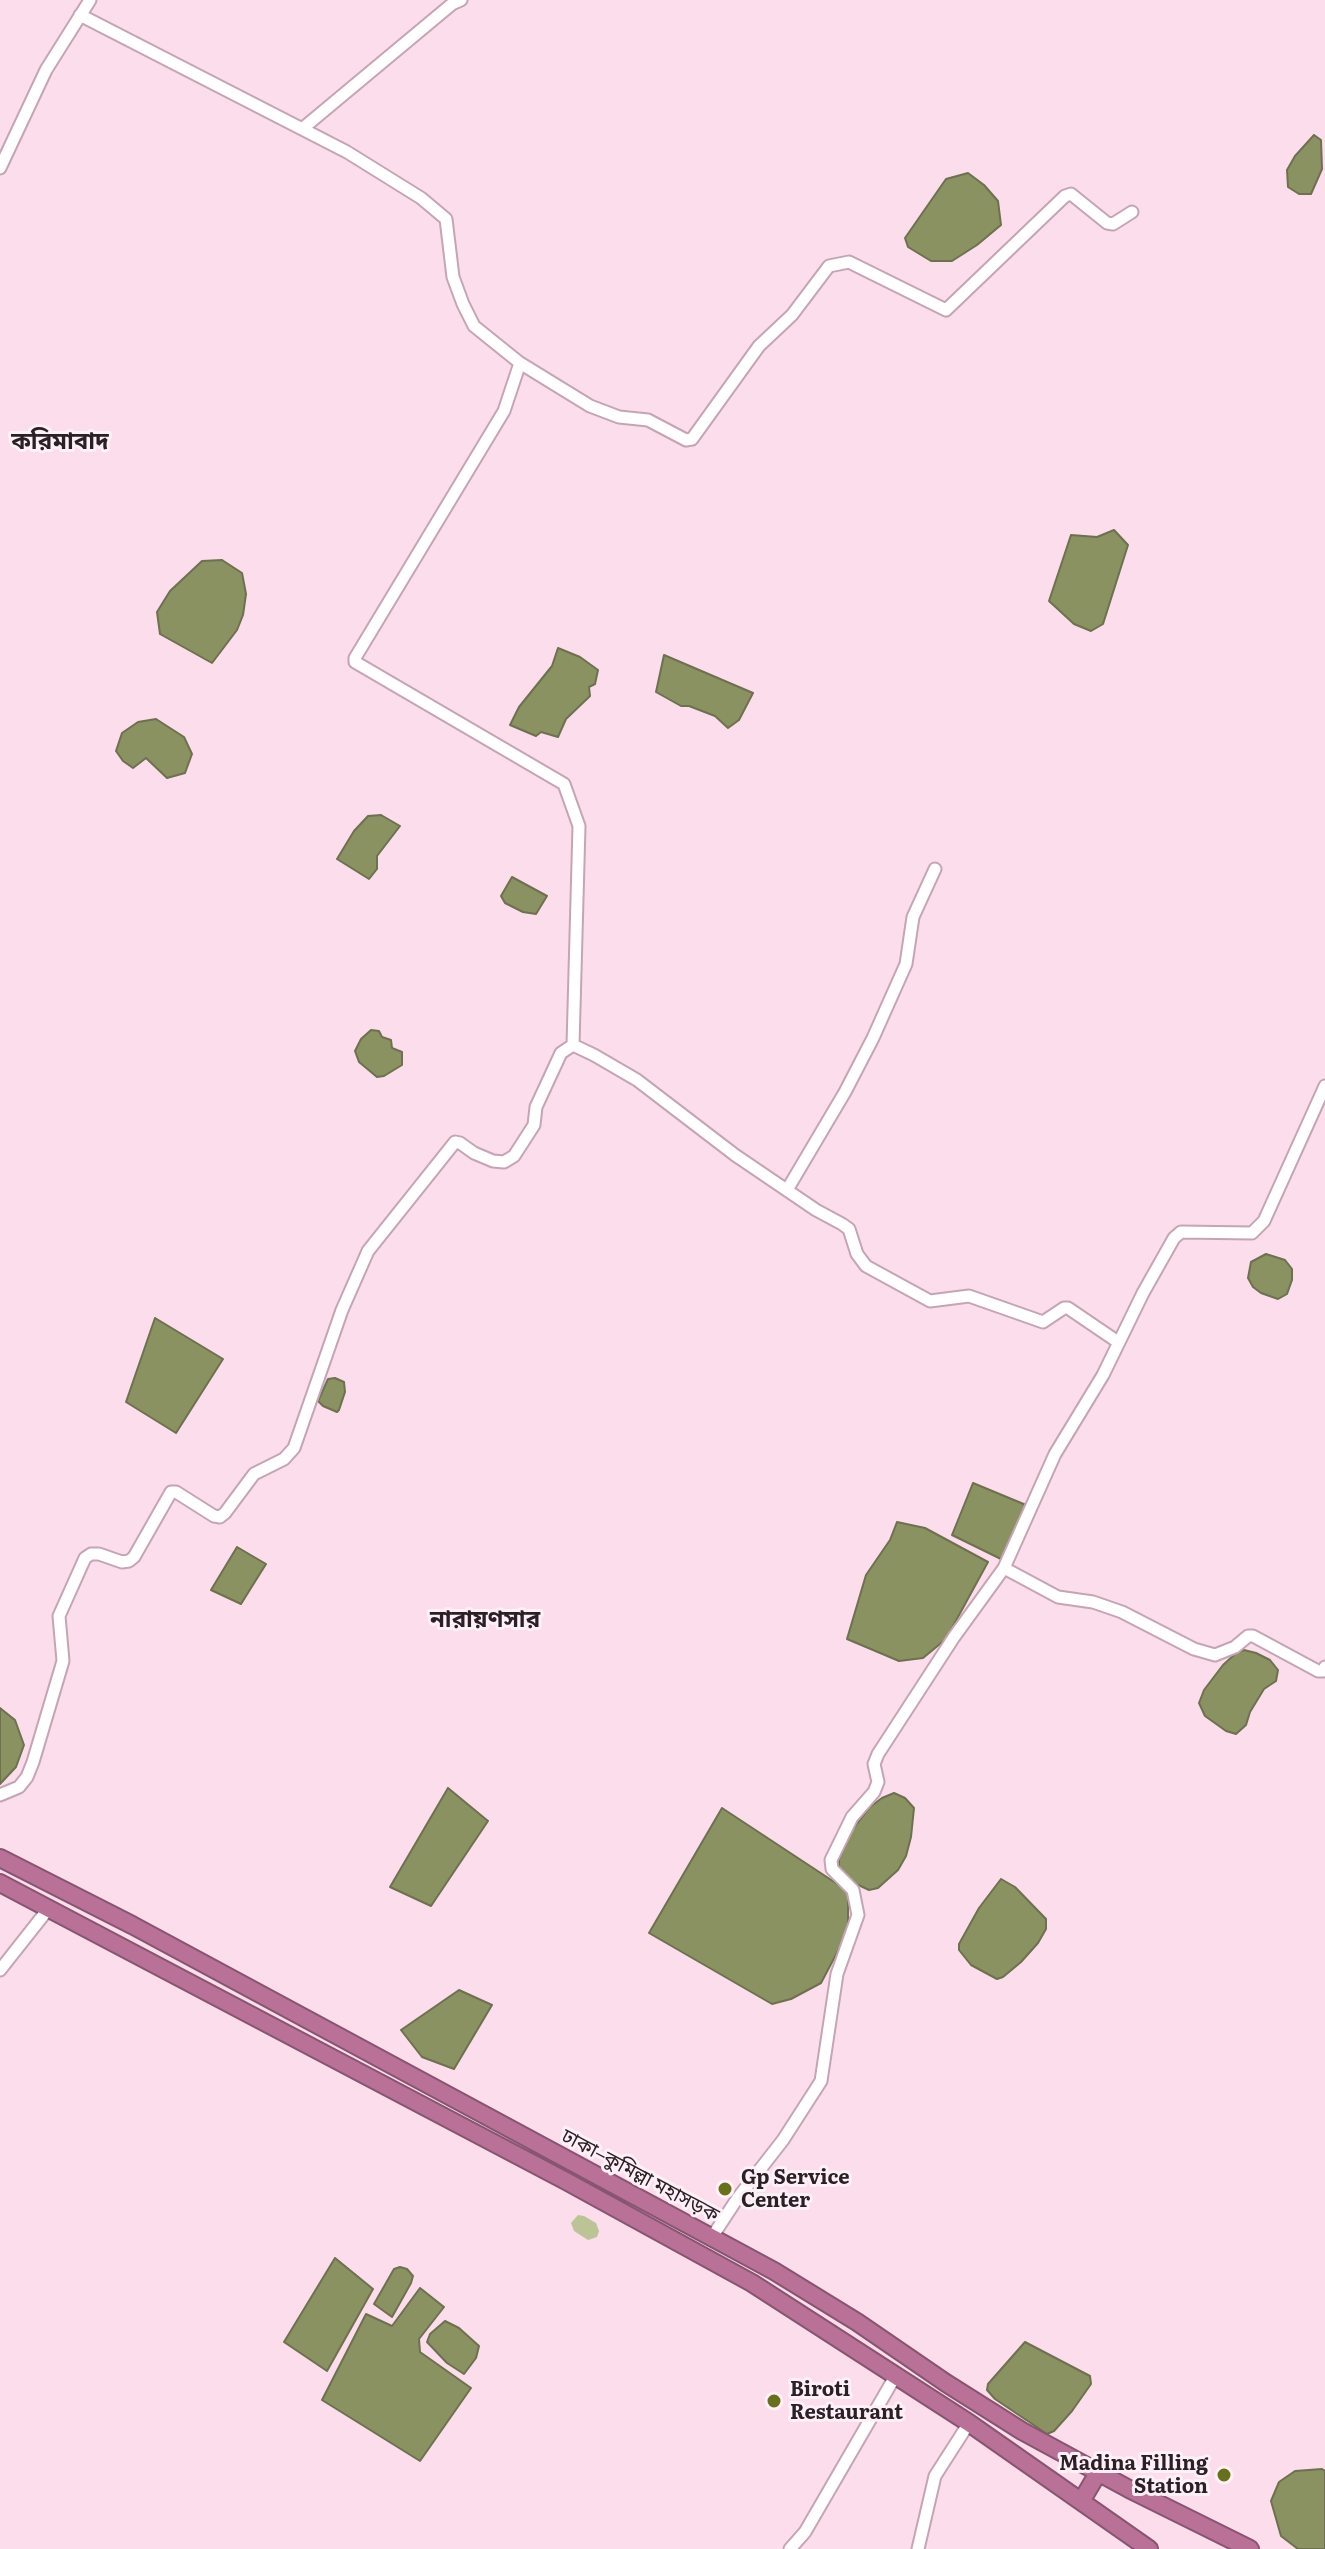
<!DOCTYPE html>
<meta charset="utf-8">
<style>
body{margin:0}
canvas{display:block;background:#fcddec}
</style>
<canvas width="1325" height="2549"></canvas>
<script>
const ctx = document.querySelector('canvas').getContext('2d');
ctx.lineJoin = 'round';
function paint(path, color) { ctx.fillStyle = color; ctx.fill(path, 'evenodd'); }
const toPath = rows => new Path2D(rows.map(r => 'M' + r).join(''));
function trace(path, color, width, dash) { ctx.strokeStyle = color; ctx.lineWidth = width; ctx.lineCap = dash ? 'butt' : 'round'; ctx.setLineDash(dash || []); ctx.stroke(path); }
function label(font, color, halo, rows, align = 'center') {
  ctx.font = font + ' Literata,"Noto Sans Bengali",serif'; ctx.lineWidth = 6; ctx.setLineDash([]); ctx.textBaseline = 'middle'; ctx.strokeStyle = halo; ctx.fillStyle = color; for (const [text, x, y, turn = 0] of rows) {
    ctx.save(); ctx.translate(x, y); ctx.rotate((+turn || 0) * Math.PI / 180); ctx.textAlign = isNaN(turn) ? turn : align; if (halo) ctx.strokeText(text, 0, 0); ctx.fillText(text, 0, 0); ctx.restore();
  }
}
paint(toPath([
 [578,2215,584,2216,596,2223,599,2231,597,2237,588,2240,574,2231,571,2223]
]), '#bcc496');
const water = toPath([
 [1314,135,1321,140,1322,169,1311,194,1299,194,1288,187,1287,170,1295,156,1314,135],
 [968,173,984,185,998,201,1001,225,977,245,952,261,931,261,908,247,905,238,946,179,968,173],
 [1114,530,1128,545,1103,624,1091,631,1074,624,1049,601,1071,535,1097,537,1114,530],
 [222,560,242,573,246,594,243,615,237,630,212,663,160,634,157,612,170,591,202,561,222,560],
 [558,648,580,657,598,670,595,684,589,687,590,696,566,719,558,737,541,732,536,736,510,725,519,707,552,666,558,648],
 [664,655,753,693,739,720,728,728,715,716,689,706,681,706,656,692,664,655],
 [156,719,184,737,192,754,185,773,167,778,146,758,133,768,123,761,116,751,122,733,138,722,156,719],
 [381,815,400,826,377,856,377,869,369,879,337,859,354,831,368,816,381,815],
 [512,877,547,896,536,914,523,912,505,903,501,896,512,877],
 [371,1030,379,1031,382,1037,391,1040,392,1048,402,1052,402,1065,384,1076,377,1077,359,1062,355,1051,361,1039,371,1030],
 [1266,1254,1285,1260,1292,1269,1292,1280,1287,1294,1278,1299,1261,1293,1253,1287,1248,1278,1251,1262,1266,1254],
 [155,1318,223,1359,176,1433,126,1402,155,1318],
 [335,1378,344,1382,345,1392,339,1410,337,1412,323,1406,318,1401,328,1379,335,1378],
 [973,1483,1026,1505,1005,1561,952,1535,973,1483],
 [897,1522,925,1528,988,1562,946,1639,923,1658,899,1661,847,1639,866,1575,890,1540,897,1522],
 [237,1547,266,1564,241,1604,211,1590,237,1547],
 [1244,1650,1256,1653,1270,1660,1278,1670,1276,1681,1264,1689,1250,1712,1246,1725,1236,1734,1226,1731,1205,1716,1199,1703,1204,1690,1223,1665,1235,1654,1244,1650],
 [0,1708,15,1720,24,1745,16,1767,0,1784,0,1708],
 [448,1788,488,1821,431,1906,390,1887,448,1788],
 [894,1793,905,1798,914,1808,911,1837,906,1856,898,1870,878,1888,869,1890,852,1882,839,1869,839,1859,853,1829,870,1807,882,1798,894,1793],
 [722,1808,848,1891,848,1932,821,1983,791,1999,772,2004,649,1933,722,1808],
 [1001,1879,1015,1887,1046,1919,1046,1929,1038,1943,1021,1962,1003,1977,997,1979,971,1965,959,1950,959,1944,979,1908,1001,1879],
 [459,1990,492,2005,454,2069,422,2057,401,2030,459,1990],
 [335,2258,373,2289,327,2371,284,2342,335,2258],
 [400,2267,407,2269,413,2276,411,2283,392,2317,374,2304,394,2269,400,2267],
 [420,2288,444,2307,419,2339,420,2352,471,2388,420,2461,322,2400,366,2314,392,2326,420,2288],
 [445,2321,459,2328,479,2346,476,2358,464,2374,447,2363,427,2342,430,2334,445,2321],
 [1025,2342,1090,2376,1091,2384,1072,2411,1054,2431,1047,2434,995,2399,987,2390,988,2384,1025,2342],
 [1322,2469,1325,2471,1325,2549,1298,2549,1281,2536,1271,2501,1279,2482,1295,2471,1322,2469]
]);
paint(water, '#8a9262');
trace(water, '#6e7050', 2);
const minor = toPath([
 [80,15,347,152,421,198,446,219,453,277,463,304,474,326,520,363,504,411,355,658,355,662,564,784,579,826,573,1045],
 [302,129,452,4,461,0],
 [0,168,46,70,90,0],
 [520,363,590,406,619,417,648,420,686,440,692,439,759,346,792,315,829,266,849,262,946,310,1065,196,1071,194,1107,223,1113,224,1132,212],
 [573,1045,594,1055,637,1080,735,1155,816,1210,842,1224,849,1229,857,1254,866,1266,930,1301,969,1296,1043,1322,1064,1308,1068,1308,1118,1342],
 [787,1190,845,1092,873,1038,906,964,913,917,935,869],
 [1004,1568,1058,1597,1093,1602,1122,1612,1194,1649,1215,1655,1235,1647,1248,1636,1253,1636,1318,1671,1323,1671,1325,1667],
 [0,1795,19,1787,27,1777,33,1762,63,1661,59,1616,85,1558,91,1554,99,1554,122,1562,129,1561,134,1557,171,1492,176,1492,214,1516,220,1517,225,1513,254,1474,284,1459,294,1448,342,1310,368,1251,455,1142,460,1143,474,1153,493,1161,504,1162,514,1156,534,1125,536,1107,561,1053,573,1045],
 [0,1970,49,1908],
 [712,2237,737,2199,783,2140,821,2081,837,1974,858,1915,853,1890,832,1869,831,1860,852,1817,874,1792,878,1782,874,1764,878,1754,954,1637,1004,1568,1055,1454,1103,1375,1143,1293,1174,1238,1181,1232,1252,1233,1264,1221,1325,1086],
 [790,2549,805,2532,896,2375],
 [918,2549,935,2476,969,2423]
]);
const highway = toPath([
 [0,1858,132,1925,774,2271,857,2322,946,2383,1022,2431,1129,2489,1250,2549],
 [0,1883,566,2181,752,2283,969,2423,1149,2549],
 [1082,2500,1098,2473]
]);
trace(minor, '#c3a5b4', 15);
trace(highway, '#875570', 20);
trace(minor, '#fff', 11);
trace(highway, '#b97198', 16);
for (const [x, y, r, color] of [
 [725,2189,8,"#68711a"],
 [774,2401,8,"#68711a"],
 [1224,2475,8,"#68711a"]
]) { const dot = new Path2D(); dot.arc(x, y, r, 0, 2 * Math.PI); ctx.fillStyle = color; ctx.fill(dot); trace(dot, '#fdf0f6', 3); }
label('20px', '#2b2025', '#fdf0f6', [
 ["ঢাকা–কুমিল্লা মহাসড়ক",640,2176,28]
]);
label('bold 20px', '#2b2025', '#fdf0f6', [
 ["Gp Service",741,2178],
 ["Center",741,2201],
 ["Biroti",790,2390],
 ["Restaurant",790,2413],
 ["Madina Filling",1208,2464,"right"],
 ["Station",1208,2487,"right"]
], 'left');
label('bold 24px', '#2b2025', '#fdf0f6', [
 ["করিমাবাদ",60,442],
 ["নারায়ণসার",485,1620]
]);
</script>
